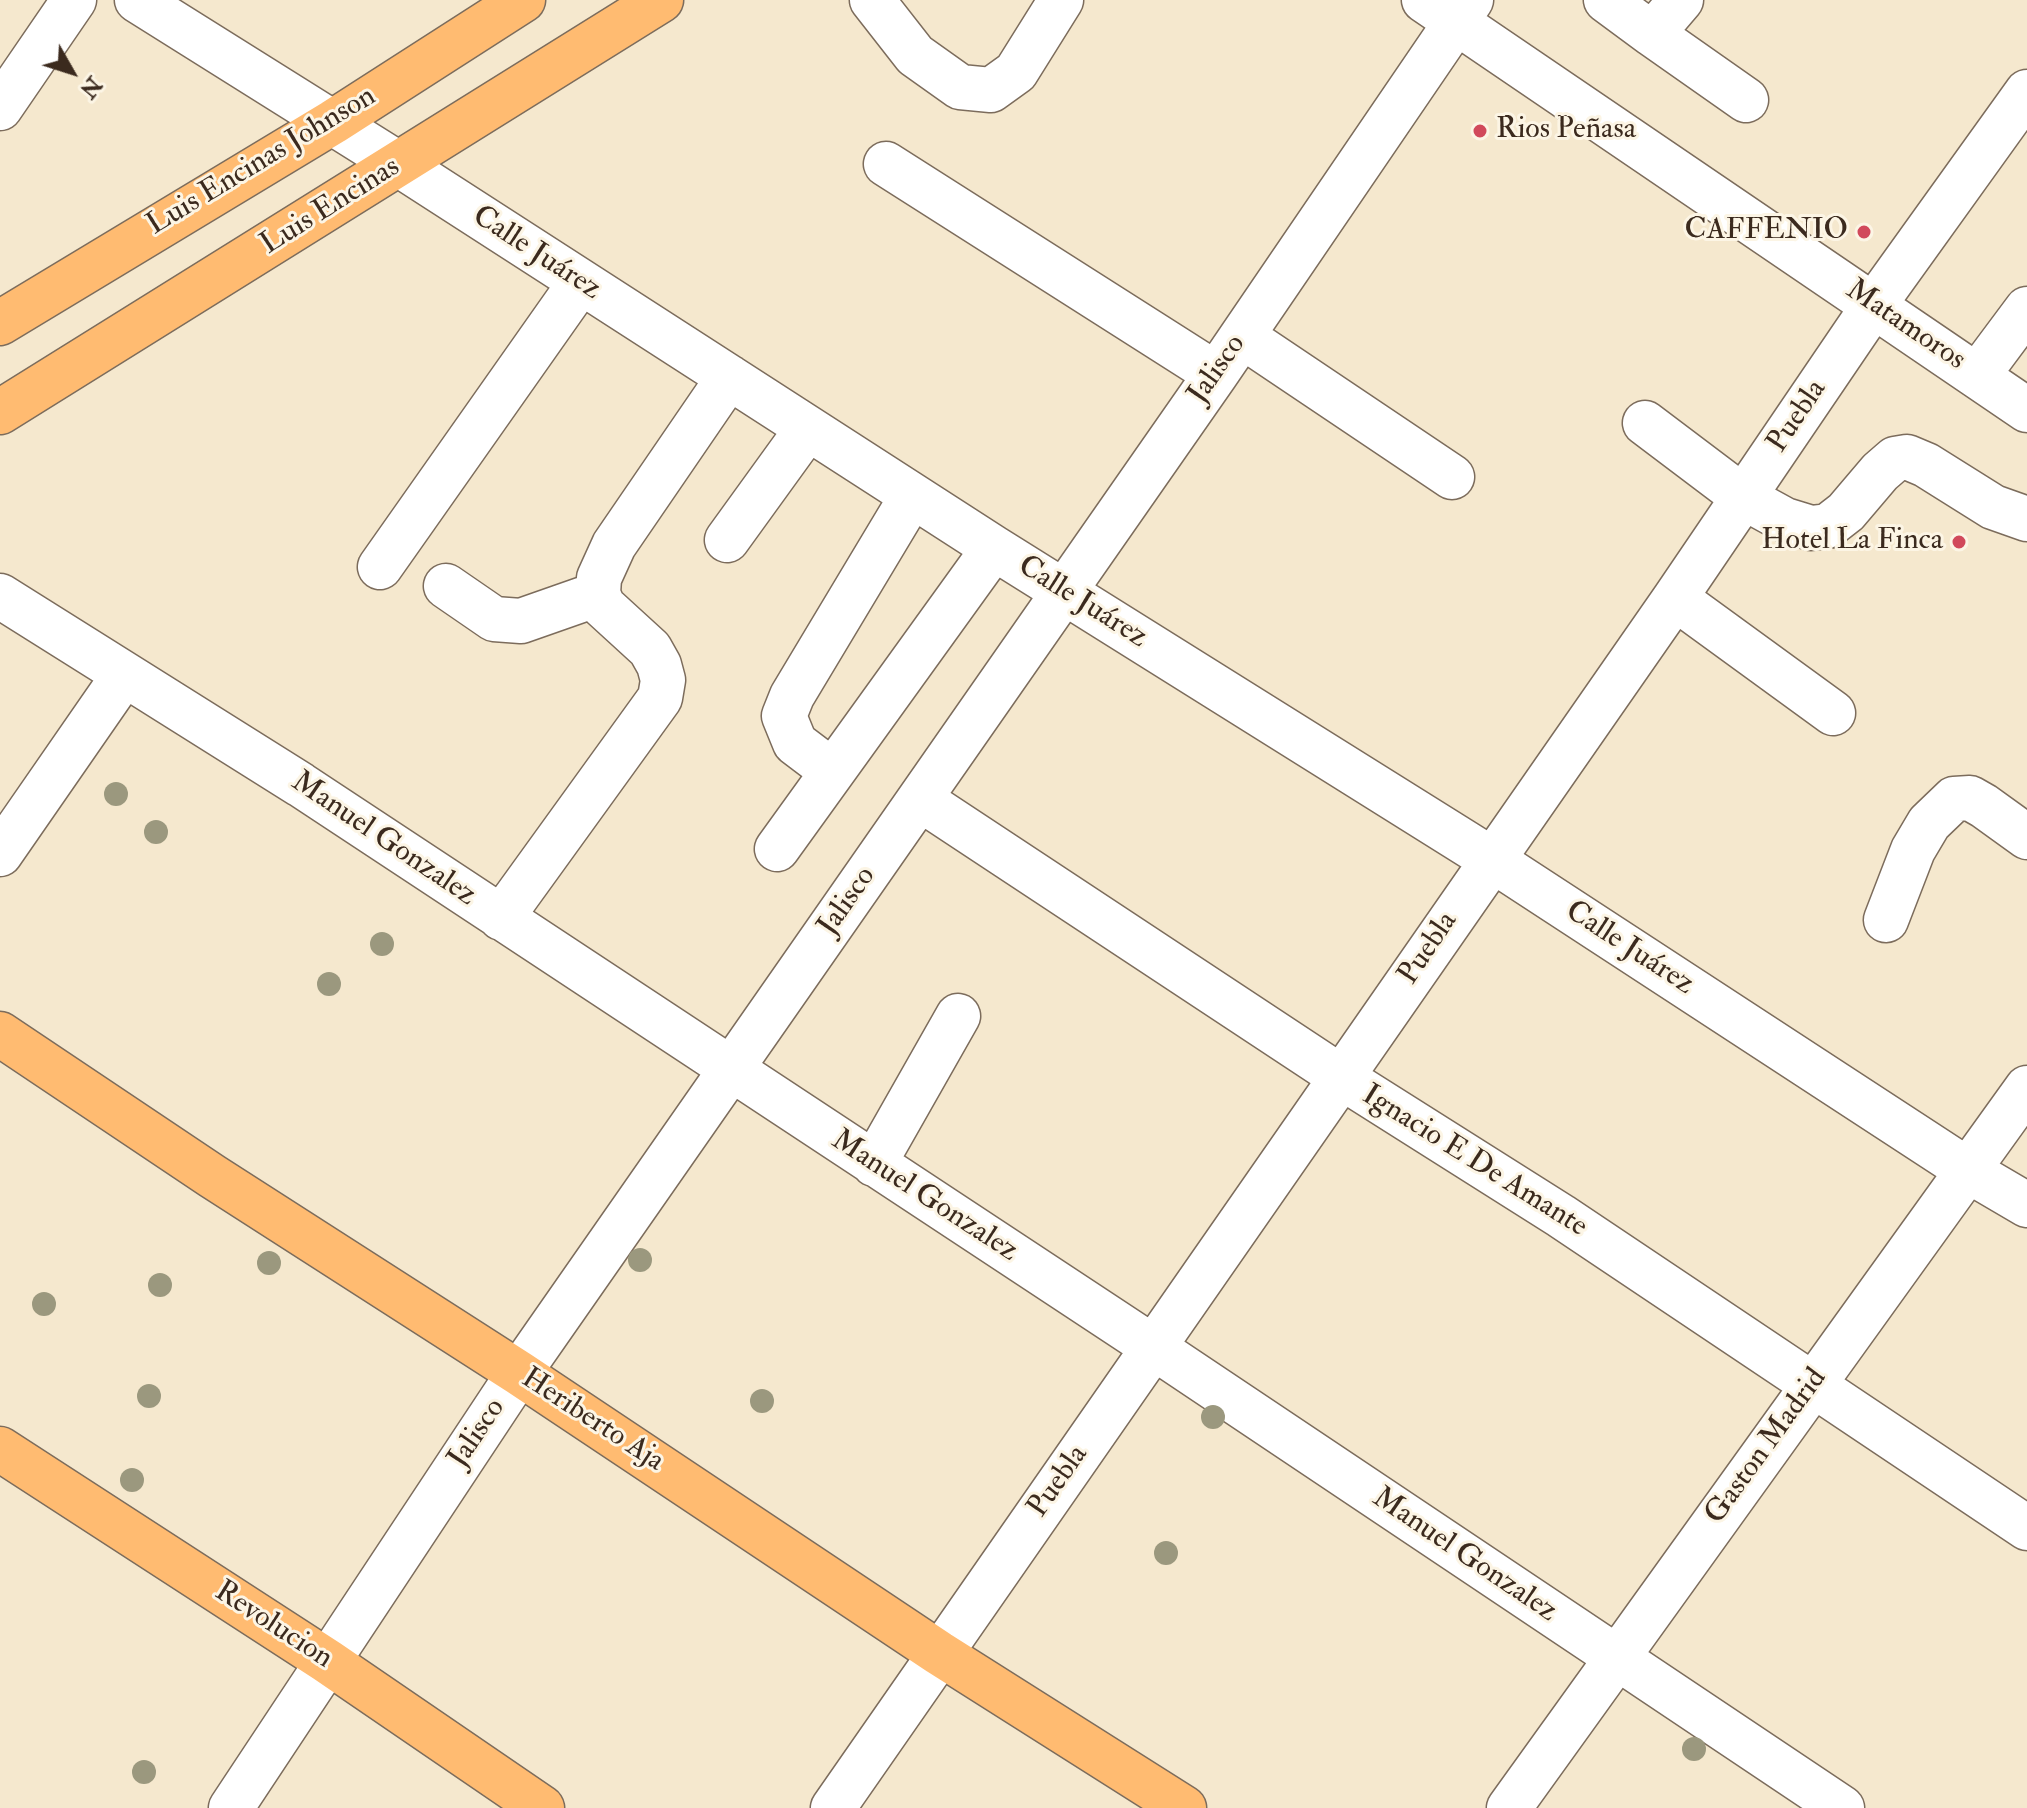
<!DOCTYPE html>
<meta charset="utf-8">
<style>
body{margin:0}
#map{position:relative;width:2027px;height:1808px;overflow:hidden;background:#f5e8ce;font-family:"IM FELL Double Pica",serif}
canvas{display:block}
.north{position:absolute;left:32px;top:32px;width:80px;height:80px;-webkit-text-stroke:6px #fcf5e5;paint-order:stroke;rotate:129deg;font-size:22px;font-weight:700;line-height:32px;text-align:center;color:#3b2a1e}
.north::after{content:'';display:block;margin:auto;width:28px;height:36px;background:#3b2a1e;clip-path:polygon(50% 0,100% 100%,50% 72%,0 100%)}
</style>
<div id="map">
<canvas width="2027" height="1808"></canvas>
<div class="north">N</div>
</div>
<script>
const ctx = document.querySelector('canvas').getContext('2d');
ctx.lineJoin = 'round';
const toPath = rows => new Path2D(rows.map(r => 'M' + r).join(''));
function trace(path, color, width, dash) { ctx.strokeStyle = color; ctx.lineWidth = width; ctx.lineCap = dash ? 'butt' : 'round'; ctx.setLineDash(dash || []); ctx.stroke(path); }
function label(font, color, halo, rows, align = 'center') {
  ctx.font = font + ' "IM FELL Double Pica",serif'; ctx.lineWidth = 6; ctx.setLineDash([]); ctx.textBaseline = 'middle'; ctx.strokeStyle = halo; ctx.fillStyle = color; for (const [text, x, y, turn = 0] of rows) {
    ctx.save(); ctx.translate(x, y); ctx.rotate((+turn || 0) * Math.PI / 180); ctx.textAlign = isNaN(turn) ? turn : align; if (halo) ctx.strokeText(text, 0, 0); ctx.fillText(text, 0, 0); ctx.restore();
  }
}
const minor = toPath([
 [137,0,400,165,994,548,1491,859,1969,1171,2027,1205],
 [872,0,915,55,960,87,991,90,1016,72,1061,0],
 [1424,0,2027,410],
 [1606,0,1652,34,1681,0],
 [1652,34,1746,100],
 [0,108,74,0],
 [886,164,1216,374],
 [1242,336,1452,477],
 [1977,376,2027,309],
 [1645,423,1743,497,1785,520,1811,528,1828,526,1846,512,1880,472,1895,459,1907,457,1926,465,1993,507,2027,519],
 [727,540,808,428],
 [380,567,580,283],
 [446,586,494,619,521,621,598,594],
 [0,596,301,785,1153,1347,1842,1808],
 [1675,598,1833,713],
 [832,771,795,743,784,716,792,696,912,496],
 [920,799,1341,1077,1561,1216,2027,1528],
 [777,849,994,548],
 [0,854,124,675],
 [501,918,660,698,663,680,659,665,650,649,603,606,598,594,599,578,614,545,729,377],
 [1886,920,1913,850,1929,823,1954,799,1970,798,1984,806,2027,837],
 [874,1164,958,1016],
 [231,1808,519,1373,1216,374,1471,0],
 [833,1808,1675,598,1874,305,2027,92],
 [1509,1808,2027,1088]
]);
const major = toPath([
 [0,323,333,122,523,0],
 [0,412,661,0],
 [0,1034,212,1176,519,1373,939,1653,1184,1808],
 [0,1449,327,1661,542,1808]
]);
trace(minor, '#7c6c5c', 47);
trace(major, '#7c6c5c', 47);
trace(minor, '#fff', 44);
trace(major, '#ffbb71', 44);
ctx.fillStyle = '#9b987e';
for (const [x, y] of [
 [116,794],
 [156,832],
 [382,944],
 [329,984],
 [640,1260],
 [269,1263],
 [160,1285],
 [44,1304],
 [149,1396],
 [762,1401],
 [1213,1417],
 [132,1480],
 [1166,1553],
 [1694,1749],
 [144,1772]
]) { ctx.beginPath(); ctx.arc(x, y, 12, 0, 2 * Math.PI); ctx.fill(); }
for (const [x, y, r, color] of [
 [1480,131,8,"#d1495b"],
 [1864,232,8,"#d1495b"],
 [1959,542,8,"#d1495b"]
]) { const dot = new Path2D(); dot.arc(x, y, r, 0, 2 * Math.PI); ctx.fillStyle = color; ctx.fill(dot); trace(dot, '#fcf5e5', 3); }
label('30px', '#3b2a1e', '#fcf5e5', [
 ["Rios Peñasa",1496,131,"left"],
 ["CAFFENIO",1848,232],
 ["Hotel La Finca",1943,542]
], 'right');
label('30px', '#3b2a1e', '#fcf5e5', [
 ["Luis Encinas Johnson",262,162,-31],
 ["Luis Encinas",331,207,-32],
 ["Calle Juárez",536,254,33],
 ["Matamoros",1905,326,34],
 ["Jalisco",1218,370,-55],
 ["Puebla",1798,417,-56],
 ["Calle Juárez",1082,603,32],
 ["Manuel Gonzalez",383,840,34],
 ["Jalisco",848,902,-55],
 ["Puebla",1429,949,-56],
 ["Calle Juárez",1629,949,33],
 ["Ignacio E De Amante",1474,1162,32],
 ["Manuel Gonzalez",924,1197,33],
 ["Heriberto Aja",592,1421,33],
 ["Jalisco",478,1434,-56],
 ["Gaston Madrid",1767,1447,-54],
 ["Puebla",1059,1482,-55],
 ["Manuel Gonzalez",1464,1556,34],
 ["Revolucion",273,1626,33]
]);
</script>
